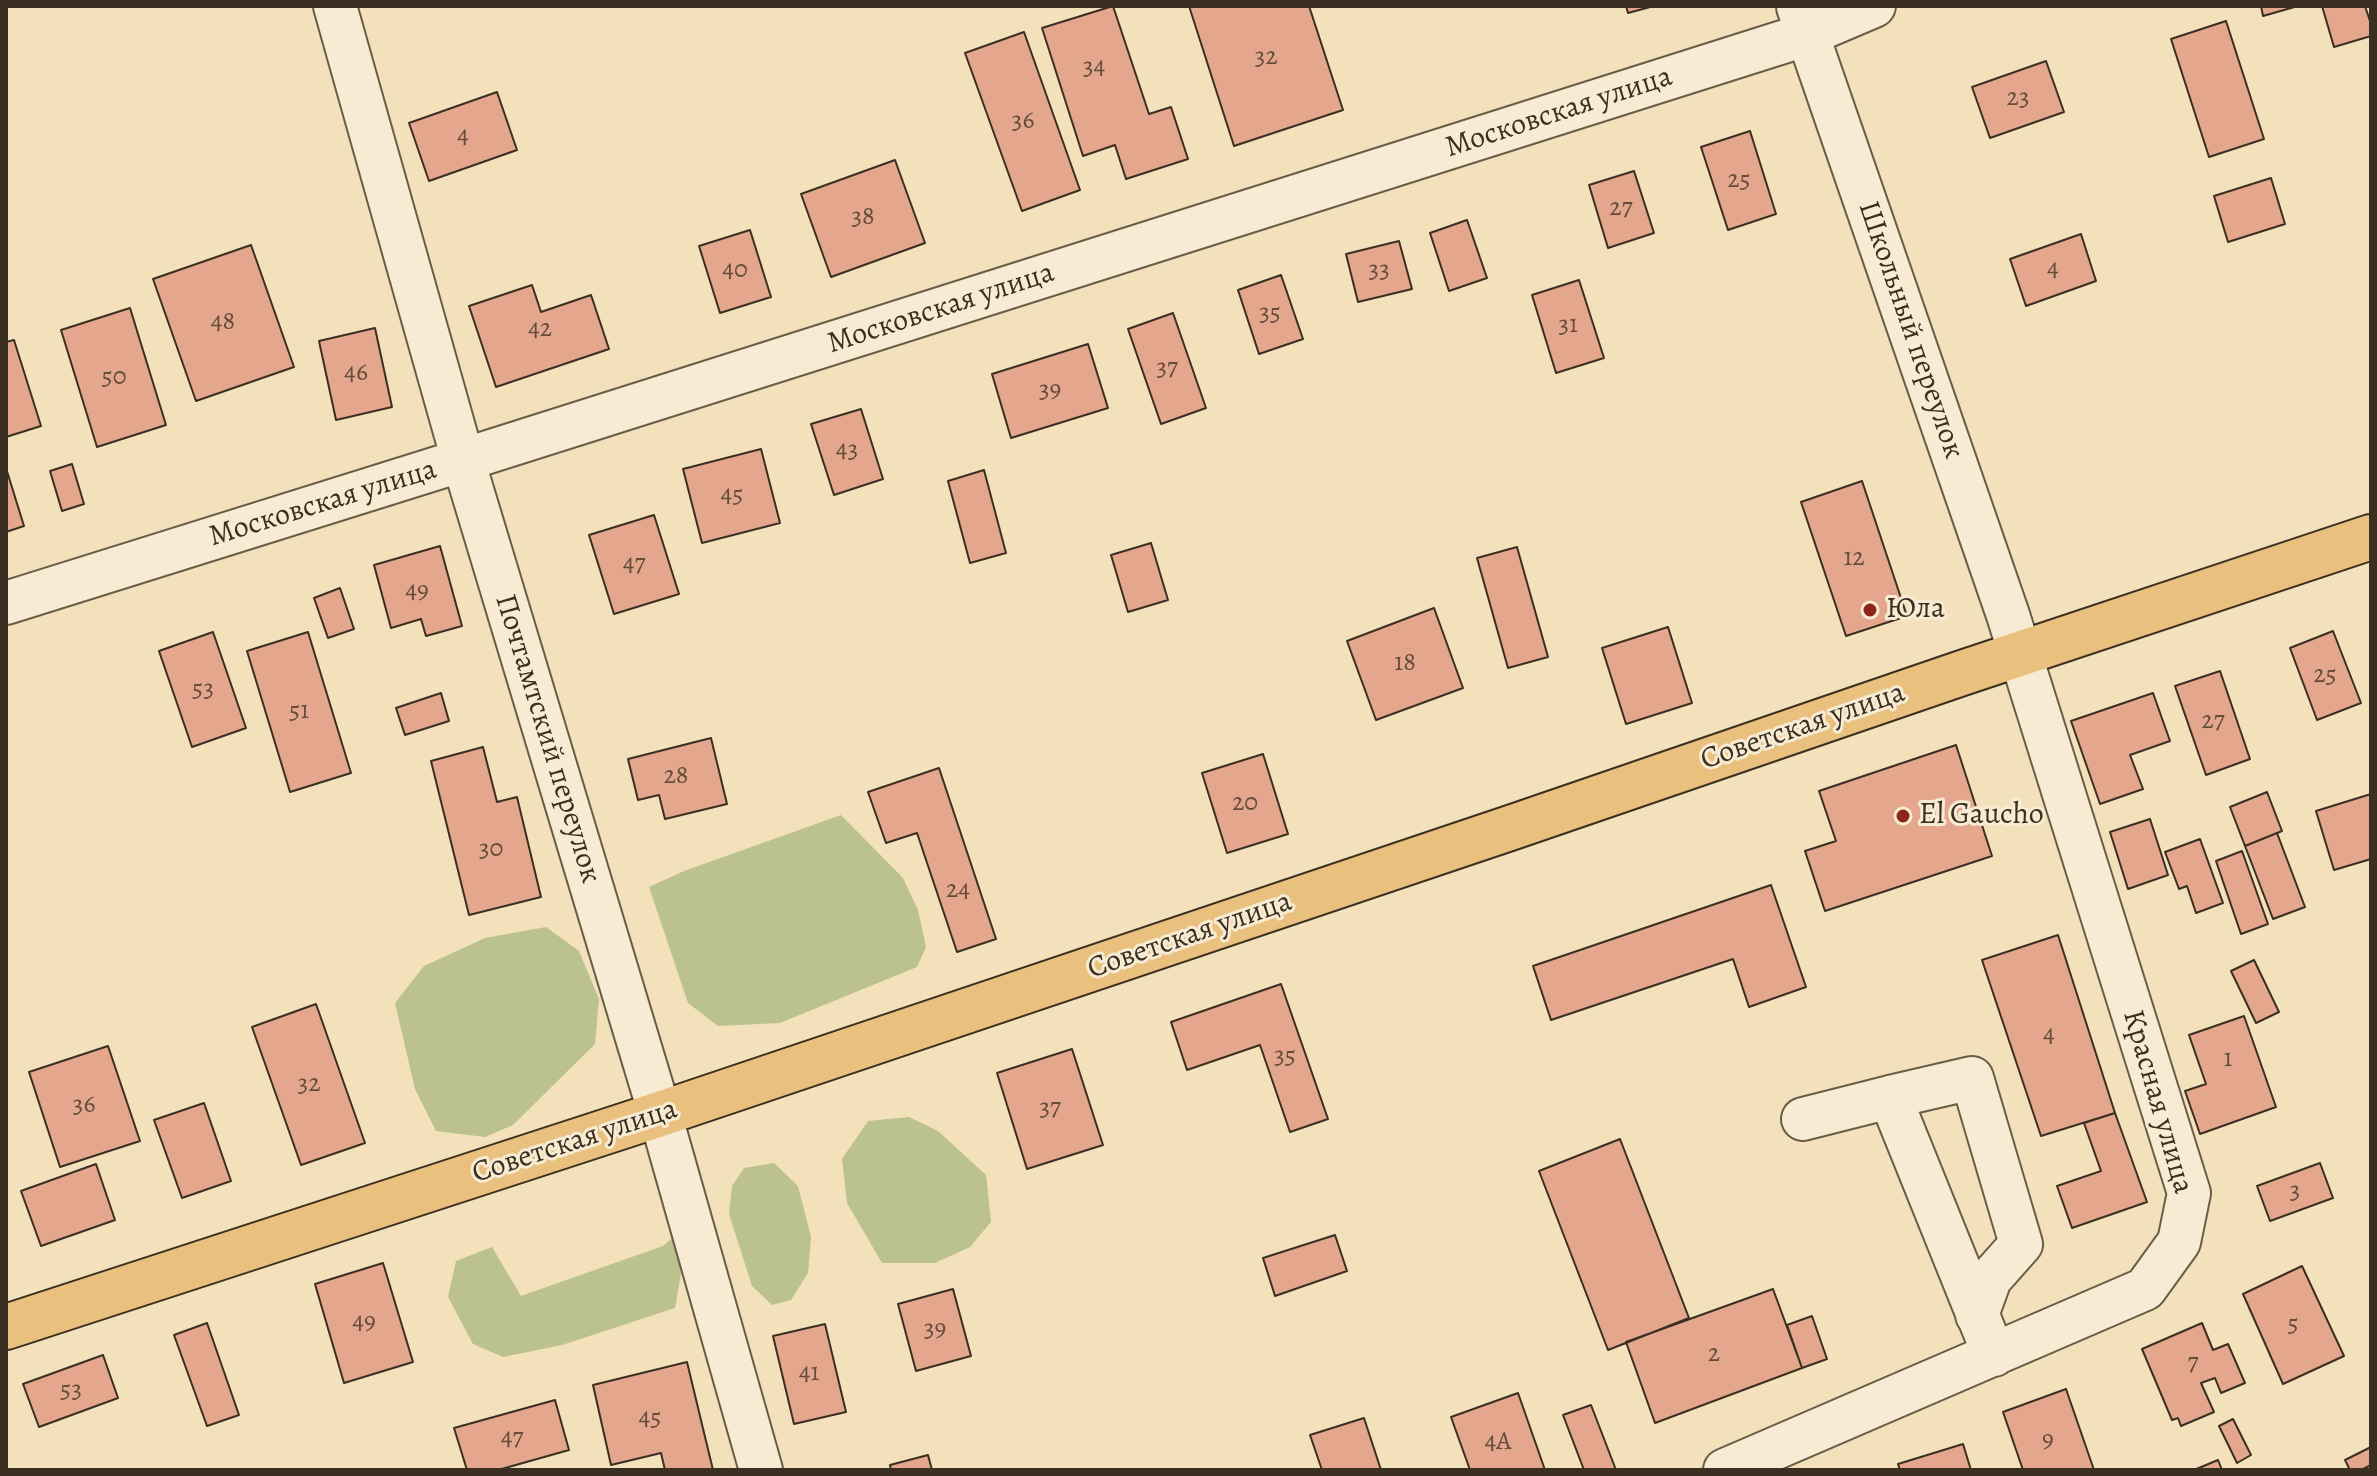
<!DOCTYPE html>
<meta charset="utf-8">
<style>
body{margin:0}
#map{position:relative;width:2377px;height:1476px;overflow:hidden;background:#f2e1bb;font-family:Alegreya,serif}
canvas{display:block}
.frame{position:absolute;inset:0;border:8px solid #3b2f21;pointer-events:none}
</style>
<div id="map">
<canvas width="2377" height="1476"></canvas>
<div class="frame"></div>
</div>
<script>
const ctx = document.querySelector('canvas').getContext('2d');
ctx.lineJoin = 'round';
function paint(path, color) { ctx.fillStyle = color; ctx.fill(path, 'evenodd'); }
const toPath = rows => new Path2D(rows.map(r => 'M' + r).join(''));
function trace(path, color, width, dash) { ctx.strokeStyle = color; ctx.lineWidth = width; ctx.lineCap = dash ? 'butt' : 'round'; ctx.setLineDash(dash || []); ctx.stroke(path); }
function label(font, color, halo, rows, align = 'center') {
  ctx.font = font + ' Alegreya,serif'; ctx.lineWidth = 6; ctx.setLineDash([]); ctx.textBaseline = 'middle'; ctx.strokeStyle = halo; ctx.fillStyle = color; for (const [text, x, y, turn = 0] of rows) {
    ctx.save(); ctx.translate(x, y); ctx.rotate((+turn || 0) * Math.PI / 180); ctx.textAlign = isNaN(turn) ? turn : align; if (halo) ctx.strokeText(text, 0, 0); ctx.fillText(text, 0, 0); ctx.restore();
  }
}
paint(toPath([
 [841,815,903,878,918,910,926,947,917,967,780,1023,718,1026,688,1003,649,887,684,871],
 [546,927,579,951,599,999,595,1044,513,1125,485,1137,436,1131,415,1089,395,1003,424,966,485,938],
 [909,1117,938,1131,986,1175,991,1222,970,1247,935,1263,882,1263,847,1203,842,1159,868,1121],
 [774,1163,798,1186,811,1237,808,1273,791,1300,772,1305,752,1286,729,1214,732,1186,744,1168],
 [679,1232,681,1274,675,1308,562,1345,503,1357,473,1344,448,1297,456,1261,492,1247,521,1296,663,1246]
]), '#bbc290');
const building = toPath([
 [1113,6,1149,114,1171,107,1188,159,1126,179,1115,145,1083,156,1042,28,1113,6],
 [1189,6,1309,6,1343,110,1234,146,1189,6],
 [1626,6,1654,6,1628,13,1626,6],
 [2261,6,2298,6,2263,16,2261,6],
 [2322,6,2365,6,2371,24,2371,36,2334,47,2322,6],
 [2226,21,2264,139,2209,157,2171,39,2226,21],
 [1024,32,1080,190,1022,211,965,53,1024,32],
 [2046,61,2064,112,1990,138,1972,87,2046,61],
 [497,92,517,150,429,181,409,123,497,92],
 [1750,131,1776,214,1728,230,1701,147,1750,131],
 [895,160,925,243,831,277,801,194,895,160],
 [1634,171,1654,233,1608,248,1589,185,1634,171],
 [2271,178,2285,224,2228,242,2214,196,2271,178],
 [1467,220,1487,278,1449,291,1430,233,1467,220],
 [750,230,771,297,720,313,699,246,750,230],
 [2081,234,2096,281,2026,306,2010,259,2081,234],
 [1399,241,1412,289,1358,302,1346,254,1399,241],
 [251,245,294,367,196,401,153,279,251,245],
 [1281,275,1303,339,1259,354,1238,290,1281,275],
 [1579,280,1604,358,1556,373,1532,295,1579,280],
 [532,285,541,312,591,295,609,349,496,387,469,306,532,285],
 [130,308,166,425,97,447,61,330,130,308],
 [1173,313,1206,408,1161,424,1128,329,1173,313],
 [375,328,392,407,336,420,319,341,375,328],
 [14,340,41,426,6,437,6,342,14,340],
 [1088,344,1108,408,1011,438,992,374,1088,344],
 [861,409,883,479,834,495,811,424,861,409],
 [761,449,780,523,702,543,683,469,761,449],
 [72,464,84,504,62,511,50,471,72,464],
 [6,468,24,526,6,532,6,468],
 [984,470,1006,553,970,563,948,481,984,470],
 [1862,481,1907,616,1846,636,1801,502,1862,481],
 [654,515,679,594,614,614,589,535,654,515],
 [1151,543,1168,600,1128,612,1111,555,1151,543],
 [440,546,462,626,426,636,421,619,391,628,374,565,440,546],
 [1517,547,1548,657,1508,668,1477,558,1517,547],
 [340,588,354,629,328,638,314,598,340,588],
 [1434,608,1463,688,1376,720,1347,641,1434,608],
 [1668,627,1692,703,1626,724,1602,648,1668,627],
 [2333,631,2361,703,2317,720,2290,648,2333,631],
 [213,632,246,728,192,747,159,651,213,632],
 [308,632,351,773,290,792,247,651,308,632],
 [2220,671,2250,759,2206,775,2175,686,2220,671],
 [441,693,449,721,405,735,396,708,441,693],
 [2153,693,2170,741,2130,755,2143,789,2100,804,2071,721,2153,693],
 [711,738,727,804,665,819,659,795,638,800,628,759,711,738],
 [1956,745,1992,856,1825,911,1805,851,1836,841,1819,791,1956,745],
 [483,747,497,802,517,797,541,897,469,915,431,761,483,747],
 [1263,754,1288,834,1227,853,1202,773,1263,754],
 [939,768,996,939,957,952,917,833,886,843,868,792,939,768],
 [2267,792,2282,831,2245,846,2230,807,2267,792],
 [2371,794,2371,859,2334,870,2316,811,2371,794],
 [2150,819,2168,875,2128,889,2110,832,2150,819],
 [2277,833,2305,907,2273,919,2245,846,2277,833],
 [2200,839,2223,903,2196,913,2187,886,2179,889,2165,852,2200,839],
 [2242,851,2268,924,2241,934,2216,861,2242,851],
 [1771,885,1806,987,1749,1007,1733,959,1551,1020,1533,966,1771,885],
 [2058,935,2115,1113,2041,1136,1982,960,2058,935],
 [2254,960,2279,1012,2256,1023,2231,971,2254,960],
 [1281,984,1328,1119,1290,1132,1260,1045,1187,1070,1171,1022,1281,984],
 [316,1004,365,1143,301,1165,252,1027,316,1004],
 [2244,1016,2276,1107,2200,1134,2185,1091,2206,1084,2189,1035,2244,1016],
 [108,1046,140,1141,60,1167,29,1072,108,1046],
 [1072,1049,1103,1145,1027,1169,997,1073,1072,1049],
 [204,1103,231,1181,182,1198,154,1120,204,1103],
 [2115,1113,2147,1202,2072,1228,2057,1186,2101,1171,2084,1123,2115,1113],
 [1620,1139,1689,1318,1608,1350,1539,1171,1620,1139],
 [2320,1163,2333,1198,2270,1221,2257,1186,2320,1163],
 [96,1164,115,1220,41,1246,21,1191,96,1164],
 [1335,1235,1347,1271,1275,1296,1263,1258,1335,1235],
 [383,1263,413,1362,344,1383,315,1284,383,1263],
 [2302,1266,2344,1356,2283,1384,2243,1294,2302,1266],
 [953,1289,971,1356,916,1371,898,1304,953,1289],
 [1773,1289,1802,1368,1655,1423,1626,1342,1773,1289],
 [1812,1316,1827,1359,1802,1368,1787,1325,1812,1316],
 [207,1323,239,1415,207,1426,174,1335,207,1323],
 [2202,1323,2213,1350,2228,1344,2245,1383,2221,1393,2215,1378,2201,1383,2214,1412,2181,1426,2178,1418,2172,1420,2142,1349,2202,1323],
 [825,1324,846,1412,794,1424,773,1336,825,1324],
 [103,1355,118,1398,39,1427,23,1384,103,1355],
 [687,1362,713,1470,665,1470,661,1453,611,1465,593,1385,687,1362],
 [2066,1389,2094,1470,2023,1470,2003,1412,2066,1389],
 [1518,1393,1545,1470,1470,1470,1451,1417,1518,1393],
 [555,1400,569,1450,498,1470,467,1470,454,1428,555,1400],
 [1591,1405,1616,1470,1584,1470,1563,1415,1591,1405],
 [1364,1418,1381,1470,1322,1470,1310,1435,1364,1418],
 [2233,1419,2251,1455,2237,1463,2219,1426,2233,1419],
 [1963,1444,1971,1470,1900,1470,1898,1464,1963,1444],
 [2371,1447,2371,1465,2361,1470,2350,1470,2345,1460,2371,1447],
 [928,1455,932,1470,891,1470,890,1465,928,1455],
 [2218,1460,2222,1470,2194,1470,2218,1460]
]);
paint(building, '#e4a78e');
trace(building, '#3b2f21', 2);
const minor = toPath([
 [335,6,463,460,660,1114,761,1470],
 [6,603,463,460,1808,34,1874,6],
 [1890,1097,1972,1078,2021,1244,1990,1279,1977,1315],
 [1803,1119,1890,1097,1994,1355],
 [1725,1470,2145,1289,2179,1242,2189,1193,2008,615,1798,7]
]);
const major = toPath([
 [6,1327,660,1114,1510,828,1962,673,2371,537]
]);
trace(minor, '#695c48', 46);
trace(major, '#3b2f21', 48);
trace(minor, '#f7ecd3', 42);
trace(major, '#e9c07e', 44);
for (const [x, y, r, color] of [
 [1870,610,8,"#8f2418"],
 [1903,816,8,"#8f2418"]
]) { const dot = new Path2D(); dot.arc(x, y, r, 0, 2 * Math.PI); ctx.fillStyle = color; ctx.fill(dot); trace(dot, '#f7ecd3', 3); }
label('26px', '#654d3c', null, [
 ["32",1266,58],
 ["34",1094,68],
 ["23",2018,99],
 ["36",1023,122],
 ["4",463,137],
 ["25",1739,181],
 ["27",1621,209],
 ["38",863,218],
 ["4",2053,270],
 ["40",735,271],
 ["33",1379,271],
 ["35",1270,314],
 ["48",223,323],
 ["31",1568,326],
 ["42",540,330],
 ["37",1167,369],
 ["46",356,374],
 ["50",114,378],
 ["39",1050,391],
 ["43",847,451],
 ["45",732,496],
 ["12",1854,559],
 ["47",634,565],
 ["49",417,592],
 ["18",1405,664],
 ["25",2325,676],
 ["53",203,690],
 ["51",299,712],
 ["27",2213,722],
 ["28",676,777],
 ["20",1245,804],
 ["30",491,850],
 ["24",958,891],
 ["4",2049,1036],
 ["35",1285,1057],
 ["1",2228,1060],
 ["32",309,1085],
 ["36",84,1106],
 ["37",1050,1109],
 ["3",2295,1192],
 ["49",364,1323],
 ["5",2293,1325],
 ["39",935,1330],
 ["2",1714,1355],
 ["7",2193,1364],
 ["41",809,1374],
 ["53",71,1391],
 ["45",650,1419],
 ["47",512,1439],
 ["9",2048,1441],
 ["4А",1498,1443]
]);
label('30px', '#3b2f21', '#f7ecd3', [
 ["Московская улица",1559,113,-18],
 ["Московская улица",941,309,-18],
 ["Школьный переулок",1910,330,71],
 ["Московская улица",323,504,-17],
 ["Советская улица",1803,727,-19],
 ["Почтамтский переулок",547,739,73],
 ["Советская улица",1190,936,-19],
 ["Красная улица",2157,1102,74],
 ["Советская улица",575,1142,-18]
]);
label('30px', '#3b2f21', '#f7ecd3', [
 ["Юла",1886,610],
 ["El Gaucho",1919,816]
], 'left');
</script>
